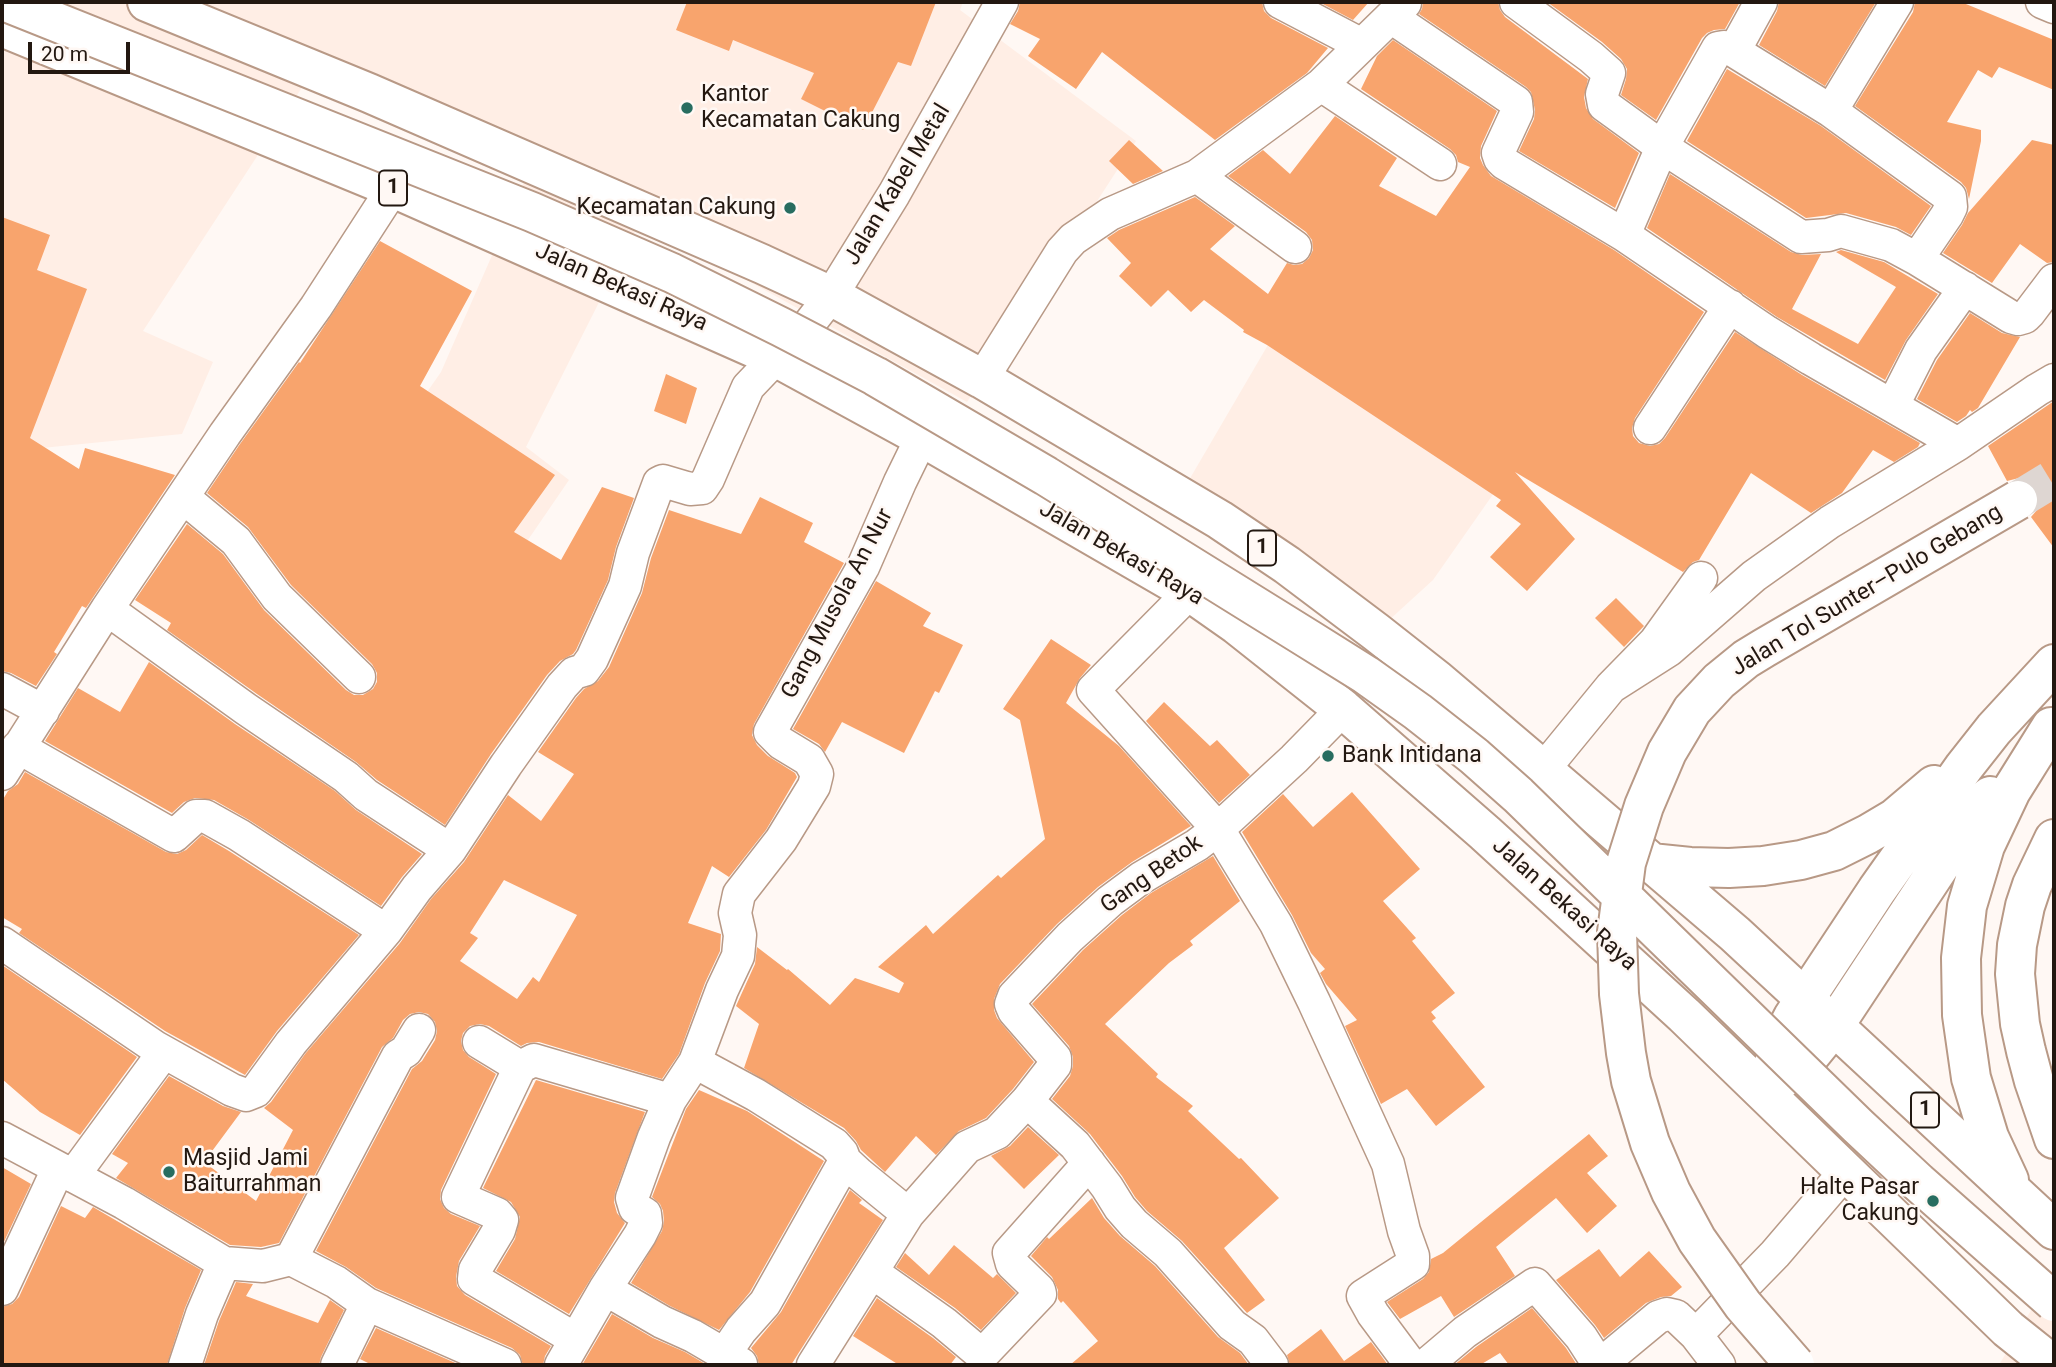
<!DOCTYPE html>
<meta charset="utf-8">
<style>
body{margin:0}
#map{position:relative;width:2056px;height:1367px;overflow:hidden;background:#fff8f4;font-family:Roboto,sans-serif}
canvas{display:block}
.frame{position:absolute;inset:0;border:4px solid #231811;pointer-events:none}
.scale{position:absolute;left:28px;top:42px;width:102px;height:32px;box-sizing:border-box;border:4px solid #231811;border-top:0;padding-left:9px;font-size:21px;line-height:24px;white-space:nowrap;color:#231811;-webkit-text-stroke:5px #fff8f4;paint-order:stroke}
</style>
<div id="map">
<canvas width="2056" height="1367"></canvas>
<div class="frame"></div>
<div class="scale">20 m</div>
</div>
<script>
const ctx = document.querySelector('canvas').getContext('2d');
ctx.lineJoin = 'round';
function paint(path, color) { ctx.fillStyle = color; ctx.fill(path, 'evenodd'); }
const toPath = rows => new Path2D(rows.map(r => 'M' + r).join(''));
function trace(path, color, width, dash) { ctx.strokeStyle = color; ctx.lineWidth = width; ctx.lineCap = dash ? 'butt' : 'round'; ctx.setLineDash(dash || []); ctx.stroke(path); }
function label(font, color, halo, rows, align = 'center') {
  ctx.font = font + ' Roboto,sans-serif'; ctx.lineWidth = 5; ctx.setLineDash([]); ctx.textBaseline = 'middle'; ctx.strokeStyle = halo; ctx.fillStyle = color; for (const [text, x, y, turn = 0] of rows) {
    ctx.save(); ctx.translate(x, y); ctx.rotate((+turn || 0) * Math.PI / 180); ctx.textAlign = isNaN(turn) ? turn : align; if (halo) ctx.strokeText(text, 0, 0); ctx.fillText(text, 0, 0); ctx.restore();
  }
}
paint(toPath([
 [18,2,963,2,960,10,1136,141,967,402,640,221,526,447,569,480,395,734,283,599,441,372,535,157,316,66,143,331,213,362,182,434,2,452,2,39],
 [1489,173,1648,273,1433,580,1376,632,1175,504,1338,225,1429,277],
 [2054,1271,2054,1365,1999,1365]
]), '#ffeee5');
paint(toPath([
 [687,2,936,2,911,66,898,62,863,130,801,99,814,73,733,40,729,51,676,30],
 [1020,2,1262,2,1264,11,1271,18,1328,48,1307,73,1215,140,1102,52,1076,89,1028,56,1040,39,1010,24,1018,11],
 [1319,2,1369,2,1353,20],
 [1423,2,1498,2,1500,10,1505,17,1588,79,1584,97,1586,108,1593,119,1639,153,1615,208,1519,151,1534,119,1535,110,1531,92,1526,87,1419,14,1422,9],
 [1547,2,1740,2,1725,29,1714,30,1707,33,1702,38,1656,120,1621,95,1626,79,1627,69,1621,59,1602,42],
 [1779,2,1876,2,1825,86,1759,45,1777,11],
 [1915,2,1961,2,2054,40,2054,90,1999,67,1992,78,1978,70,1947,122,1981,130,1981,141,1969,199,1966,188,1961,182,1855,106,1913,12],
 [1393,40,1497,111,1481,146,1480,158,1483,165,1491,176,1614,250,1704,312,1635,418,1632,428,1633,436,1639,443,1650,446,1659,444,1665,438,1735,332,1802,375,1920,443,1918,447,1894,462,1873,450,1842,493,1811,513,1751,473,1699,560,1693,562,1683,572,1515,472,1575,539,1527,591,1490,557,1521,524,1496,506,1501,500,1267,345,1243,332,1244,330,1204,300,1191,312,1168,290,1151,307,1119,276,1131,263,1107,238,1119,230,1195,197,1235,226,1210,249,1268,294,1287,263,1294,265,1302,264,1309,258,1313,250,1312,240,1306,232,1228,176,1263,150,1290,174,1335,116,1397,158,1379,186,1436,216,1470,167,1458,162,1456,155,1450,149,1361,89,1377,56],
 [1727,69,1821,126,1931,206,1911,235,1896,227,1846,213,1806,218,1687,141],
 [1129,140,1163,171,1133,184,1109,161],
 [2032,140,2054,145,2054,262,2047,263,2020,244,1992,283,1943,253,1962,225,1968,213],
 [1670,174,1791,252,1802,255,1821,254,1792,309,1858,344,1896,287,1836,252,1841,250,1884,262,1938,294,1906,340,1885,380,1777,317,1647,228],
 [2,217,50,235,37,270,87,289,30,438,79,469,85,448,175,475,86,608,82,606,54,652,57,654,36,686,11,673,2,671],
 [380,241,472,291,420,386,555,475,514,532,561,560,602,487,634,498,616,547,608,580,576,650,573,654,560,661,547,675,491,754,445,825,377,780,356,762,257,694,167,630,171,623,135,600,187,524,223,554,264,610,346,690,354,695,363,695,373,689,377,682,377,673,372,664,291,585,248,527,207,493,240,444,299,362,300,363],
 [1970,313,2002,333,2020,337,1978,408,1972,412,1970,410,1966,416,1957,422,1917,399,1937,360],
 [666,374,697,388,686,424,654,411],
 [2054,401,2054,548,2031,517,2037,510,2040,501,2036,488,2029,481,2019,478,2007,481,1988,446],
 [760,497,813,523,804,542,844,563,754,724,752,735,757,745,768,756,795,773,797,777,766,830,729,877,712,866,688,923,721,934,720,951,705,983,679,1054,662,1079,539,1042,527,1043,521,1046,489,1026,480,1024,470,1026,463,1033,461,1041,463,1050,469,1057,496,1074,441,1190,440,1199,444,1208,451,1214,480,1226,459,1261,456,1277,457,1286,465,1295,551,1346,545,1356,543,1365,523,1365,520,1355,512,1348,376,1288,346,1267,316,1251,412,1069,422,1061,435,1040,437,1031,435,1022,428,1014,419,1012,410,1014,403,1020,393,1038,382,1047,279,1243,261,1247,230,1245,116,1178,128,1163,112,1154,169,1076,223,1106,241,1112,204,1162,256,1201,293,1130,264,1108,271,1102,305,1054,400,943,431,899,464,862,508,795,541,821,574,774,538,752,576,698,584,689,598,681,609,667,642,593,651,558,669,510,741,534],
 [504,880,577,915,539,982,533,977,517,999,460,961,478,938,470,933],
 [876,581,931,613,923,626,963,645,939,693,935,691,904,753,842,722,825,752,819,744,793,729],
 [1616,598,1644,626,1624,647,1595,618],
 [1051,639,1091,665,1080,678,1066,703,1119,746,1191,826,1132,862,1098,887,1057,924,1000,984,994,999,994,1010,997,1018,1034,1062,1013,1089,986,1118,959,1131,936,1155,916,1136,885,1172,861,1150,856,1141,844,1128,744,1068,759,1024,736,1006,755,964,757,947,787,970,788,969,830,1005,855,978,899,993,904,983,878,967,926,925,933,934,998,875,1001,878,1045,839,1020,720,1003,709],
 [149,662,235,724,335,791,356,810,422,854,402,877,381,906,249,820,214,800,195,798,184,802,172,813,45,741,78,688,120,712],
 [1164,702,1210,746,1217,740,1250,775,1219,803,1146,721],
 [25,772,166,852,177,854,186,850,202,835,229,851,359,935,277,1031,245,1075,165,1031,19,933,22,929,2,917,2,801,8,791,18,784],
 [1352,792,1420,869,1383,901,1416,938,1412,941,1455,993,1431,1012,1436,1018,1432,1021,1485,1087,1436,1126,1407,1089,1381,1104,1345,1026,1357,1020,1326,984,1320,973,1325,969,1311,953,1292,915,1242,832,1283,794,1313,827],
 [1213,856,1240,901,1190,941,1193,945,1169,963,1105,1024,1158,1074,1156,1077,1193,1106,1188,1111,1239,1159,1241,1158,1279,1198,1224,1248,1265,1300,1247,1313,1182,1241,1147,1211,1135,1197,1122,1176,1090,1134,1052,1099,1070,1076,1073,1066,1073,1057,1069,1046,1032,1004,1083,950,1122,915,1151,893],
 [2,965,137,1057,80,1135,40,1112,2,1079],
 [536,1080,645,1112,615,1193,614,1202,617,1213,625,1223,569,1314,496,1271,515,1239,520,1217,511,1202,483,1188],
 [699,1090,747,1111,824,1161,750,1292,719,1330,670,1306,631,1283,662,1231,664,1221,663,1211,660,1204,652,1197,686,1109],
 [1028,1127,1059,1155,1024,1189,991,1156,1010,1146],
 [1589,1134,1608,1156,1587,1173,1617,1206,1587,1233,1556,1198,1496,1247,1515,1276,1454,1317,1441,1296,1400,1319,1387,1302,1423,1279,1429,1272,1431,1259,1443,1253],
 [2,1167,31,1184,2,1246],
 [850,1190,862,1200,859,1203,883,1220,791,1365,759,1365,757,1356,751,1348,781,1312],
 [1092,1198,1104,1218,1120,1236,1155,1266,1218,1337,1240,1353,1249,1365,1070,1365,1098,1341,1063,1301,1061,1303,1058,1299,1058,1290,1052,1277,1031,1256,1047,1237,1049,1239],
 [61,1206,85,1218,93,1207,201,1270,185,1308,167,1365,2,1365,2,1307,12,1304,19,1297],
 [954,1245,993,1278,997,1274,1016,1293,981,1330,955,1308,896,1267,905,1253,929,1275],
 [1599,1249,1620,1277,1649,1251,1682,1287,1671,1296,1661,1297,1646,1303,1604,1338,1595,1325,1556,1280],
 [236,1282,253,1284,246,1296,318,1323,330,1300,344,1310,321,1357,319,1365,204,1365,219,1321],
 [877,1298,933,1338,956,1357,950,1365,899,1365,853,1336],
 [1532,1308,1566,1348,1577,1365,1509,1365,1500,1353,1480,1365,1454,1365,1476,1347],
 [612,1314,653,1338,685,1352,707,1365,582,1365],
 [376,1328,460,1365,372,1365,360,1359],
 [1321,1329,1344,1361,1371,1342,1388,1365,1290,1365,1287,1355]
]), '#f8a46d');
trace(toPath([
 [2018,500,2054,478]
]), '#ded6d2', 38, [38, 19]);
const street = toPath([
 [1280,2,1362,45],
 [1516,2,1591,57,1609,73,1602,94,1604,105,1662,147,1801,237,1828,235,1841,231,1891,245,1917,259,2011,317,2018,319,2025,317,2029,313,2054,280],
 [2042,2,2054,7],
 [1391,17,1516,102,1517,112,1498,153,1500,159,1504,163,1624,235,1767,332,1811,359,1958,444],
 [1734,51,1761,2],
 [1321,85,1440,164],
 [1831,111,1950,197,1951,207,1947,215,1917,259],
 [1197,176,1295,247],
 [1624,235,1662,147,1718,48,1724,47,1734,51,1831,111,1897,2],
 [982,379,1062,251,1073,239,1110,214,1197,176,1321,85,1405,3],
 [1893,405,1921,350,1965,288],
 [1650,428,1730,306],
 [183,497,236,541,277,597,359,677],
 [1190,592,1093,690,1218,829,1276,924,1314,1002,1388,1164,1404,1231,1413,1256,1413,1264,1363,1296,1373,1314,1411,1365],
 [107,609,246,709,346,777,366,795,450,850],
 [1611,687,1669,650,1754,576,1830,522,1958,444,2037,390,2054,380],
 [2,689,43,711],
 [18,747,174,836,196,816,205,816,239,835,386,931],
 [1543,770,1611,687,1655,642,1701,578],
 [2,774,107,609,225,434,316,307,393,188],
 [2,943,155,1047,232,1090,246,1095,256,1091,291,1043,386,931,417,888,450,850,506,765,562,686,574,673,584,670,592,659,625,586,633,553,659,483,663,481,690,489,702,488,708,479,748,387,769,365,781,360,831,296,894,194,1002,2],
 [479,1042,520,1067,534,1060,670,1100],
 [695,1062,756,1095,834,1144,842,1153,845,1161,859,1174,908,1214],
 [520,1067,458,1197,497,1214,502,1220,499,1230,475,1270,474,1279,575,1339],
 [1027,1101,1075,1145,1107,1187,1120,1208,1134,1224,1168,1253,1232,1325,1253,1340,1272,1365],
 [2,1138,124,1203,224,1263,263,1266,291,1259,336,1282,367,1304,505,1365],
 [73,1176,164,1052],
 [291,1259,398,1056,406,1051,419,1030],
 [872,1272,944,1323,982,1355,1040,1294,1039,1290,1012,1264,1009,1253,1089,1163],
 [2,1289,58,1169],
 [605,1289,662,1322,693,1336,741,1364],
 [1696,1335,1719,1365],
 [724,1355,741,1330,765,1303,845,1161],
 [185,1365,202,1314,224,1263],
 [337,1365,367,1304],
 [561,1365,605,1289,640,1235,646,1223,645,1214,635,1208,632,1198,654,1137,670,1100,695,1062,722,990,738,956,740,935,735,913,739,894,781,840,814,786,817,774,809,760,781,743,770,732,863,567,900,482,922,437],
 [813,1365,908,1214,967,1147,997,1133,1027,1101,1055,1065,1055,1058,1014,1011,1011,1004,1014,996,1070,937,1110,901,1141,878,1197,845,1218,829,1294,759,1343,709],
 [1426,1365,1465,1332,1535,1284,1581,1337,1599,1365],
 [1600,1365,1658,1317,1667,1314,1676,1316,1696,1335,1775,1254,1846,1171]
]);
const highway = toPath([
 [147,2,369,93,762,264,831,296,982,379,1220,520,1287,565,1376,632,1437,680,1543,770,1735,934,2054,1230],
 [2,27,393,188,781,360,922,437,1190,592,1237,625,1343,709,1485,833,1684,1015,2008,1329,2053,1365],
 [2054,839,2032,885,2025,906,2017,945,2015,974,2020,1024,2026,1051,2034,1081,2054,1139],
 [1651,863,1690,867,1729,868,1763,866,1801,860,1834,851,1868,834,1895,818,1934,785],
 [1769,1078,1783,1036,1793,1017,1877,890,1964,767,1994,729,2054,664],
 [1771,1087,1803,1064,1834,1026,1957,840,1990,796],
 [2009,1180,1989,1137,1971,1078,1962,1015,1961,958,1967,906,1985,846,2011,791,2051,727]
]);
trace(street, '#b89986', 35);
trace(highway, '#b89986', 42);
trace(street, '#fff', 32);
trace(highway, '#fff', 38);
const highwayBridge = toPath([
 [6,2,532,212,672,273,781,327,875,376,1046,476,1310,640,1366,675,1418,712,1474,756,1518,795,1858,1126,1918,1182,2054,1302],
 [1795,1365,1743,1305,1697,1240,1671,1192,1650,1143,1631,1081,1626,1053,1619,994,1617,932,1626,863,1644,806,1667,752,1692,710,1719,681,1746,659,1764,648,2018,500]
]);
trace(highwayBridge, '#b89986', 42, []);
trace(highwayBridge, '#fff', 38);
for (const [x, y, r, color] of [
 [687,108,7,"#286d60"],
 [790,208,7,"#286d60"],
 [1328,756,7,"#286d60"],
 [169,1172,7,"#286d60"],
 [1933,1201,7,"#286d60"]
]) { const dot = new Path2D(); dot.arc(x, y, r, 0, 2 * Math.PI); ctx.fillStyle = color; ctx.fill(dot); trace(dot, '#fff8f4', 2.5); }
for (const [x, y, w] of [
 [393,188,28],
 [1262,548,28],
 [1925,1110,28]
]) { const box = new Path2D(); box.roundRect(x - w / 2, y - 17.5, w, 35, 5); ctx.fillStyle = '#fff8f4'; ctx.fill(box); trace(box, '#231811', 2); }
label('bold 21px', '#231811', null, [
 ["1",393,188],
 ["1",1262,548],
 ["1",1925,1110]
]);
label('23px', '#231811', '#fff8f4', [
 ["Kantor",701,95],
 ["Kecamatan Cakung",701,121],
 ["Kecamatan Cakung",776,208,"right"],
 ["Bank Intidana",1342,756],
 ["Masjid Jami",183,1159],
 ["Baiturrahman",183,1185],
 ["Halte Pasar",1919,1188,"right"],
 ["Cakung",1919,1214,"right"]
], 'left');
label('23px', '#231811', '#fff8f4', [
 ["Jalan Kabel Metal",898,185,-59],
 ["Jalan Bekasi Raya",621,288,24],
 ["Jalan Bekasi Raya",1121,554,30],
 ["Jalan Tol Sunter–Pulo Gebang",1867,591,-31],
 ["Gang Musola An Nur",838,604,-62],
 ["Gang Betok",1152,875,-35],
 ["Jalan Bekasi Raya",1564,905,42]
]);
</script>
